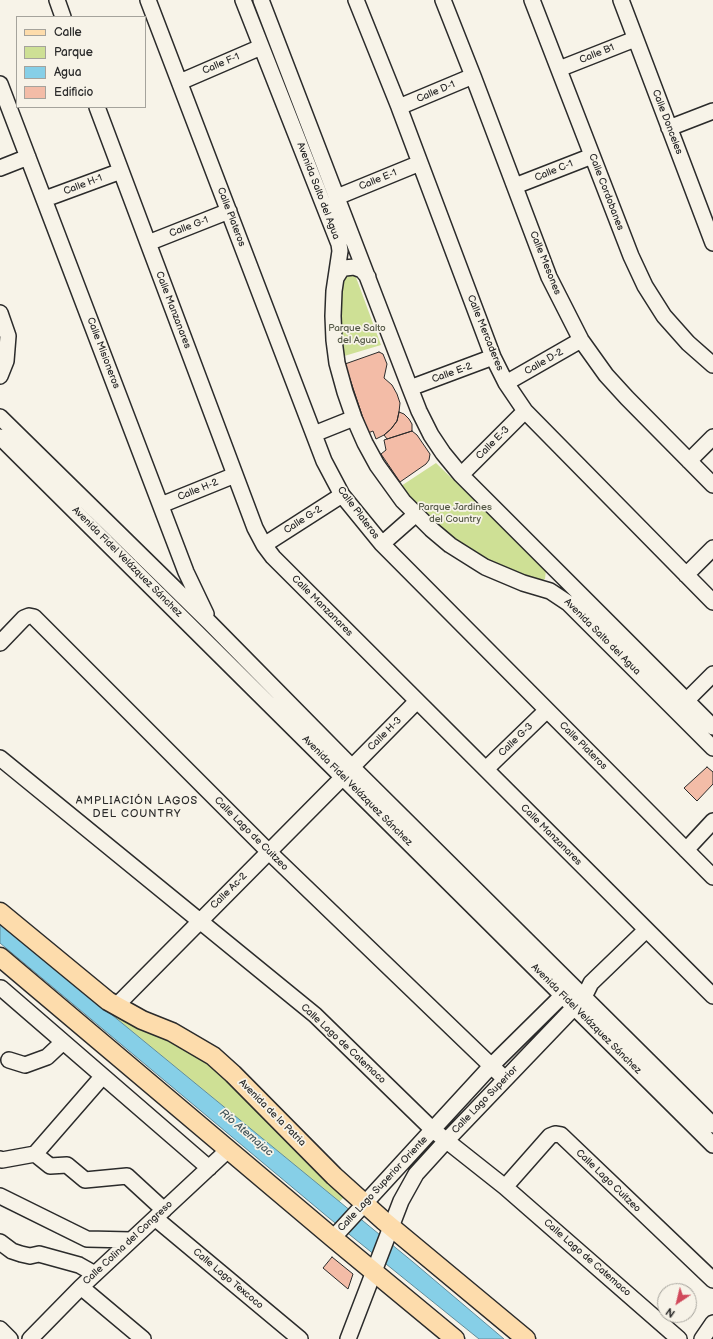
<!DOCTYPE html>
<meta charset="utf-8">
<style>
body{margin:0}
#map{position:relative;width:713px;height:1339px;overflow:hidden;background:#f7f3e8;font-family:"Balsamiq Sans",sans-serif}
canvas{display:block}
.legend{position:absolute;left:16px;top:16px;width:130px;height:92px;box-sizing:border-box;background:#f7f3e8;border:1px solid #a5a39c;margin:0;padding:5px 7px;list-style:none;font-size:12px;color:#2b2b2b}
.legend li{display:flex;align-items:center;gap:8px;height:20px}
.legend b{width:20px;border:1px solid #a5a39c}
.north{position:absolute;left:657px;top:1283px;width:40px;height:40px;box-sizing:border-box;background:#f7f3e8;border:1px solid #a5a39c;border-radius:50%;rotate:215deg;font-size:11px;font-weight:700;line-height:16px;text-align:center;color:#2b2b2b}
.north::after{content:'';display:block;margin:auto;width:14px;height:18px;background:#d1495b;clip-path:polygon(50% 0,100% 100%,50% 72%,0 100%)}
</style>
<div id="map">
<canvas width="713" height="1339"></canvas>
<ul class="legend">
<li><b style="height:5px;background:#fddcac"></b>Calle</li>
<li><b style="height:11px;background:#cee095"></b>Parque</li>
<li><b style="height:11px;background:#86cfe7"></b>Agua</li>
<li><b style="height:11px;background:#f3bca7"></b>Edificio</li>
</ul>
<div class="north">N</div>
</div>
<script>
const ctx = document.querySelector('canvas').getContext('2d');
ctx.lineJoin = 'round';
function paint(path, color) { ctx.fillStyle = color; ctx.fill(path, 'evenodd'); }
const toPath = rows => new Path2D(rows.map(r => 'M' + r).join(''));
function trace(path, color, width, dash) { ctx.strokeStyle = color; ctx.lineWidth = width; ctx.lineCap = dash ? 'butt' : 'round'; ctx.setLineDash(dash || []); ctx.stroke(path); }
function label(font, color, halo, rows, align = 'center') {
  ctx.font = font + ' "Balsamiq Sans",sans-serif'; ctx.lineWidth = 3.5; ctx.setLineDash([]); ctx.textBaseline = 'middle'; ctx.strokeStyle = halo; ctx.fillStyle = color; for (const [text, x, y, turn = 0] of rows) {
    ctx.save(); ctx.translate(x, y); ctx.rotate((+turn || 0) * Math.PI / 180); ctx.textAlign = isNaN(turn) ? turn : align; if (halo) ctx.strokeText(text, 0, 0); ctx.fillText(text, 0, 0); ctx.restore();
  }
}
paint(toPath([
 [344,271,354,272,381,345,341,357,337,319],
 [436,463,546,570,545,579,537,583,476,556,440,530,401,486],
 [108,1012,179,1042,206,1059,345,1196,339,1202]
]), '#cee095');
const water = toPath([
 [0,923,413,1262,504,1339,479,1339,329,1218,0,943,0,923]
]);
paint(water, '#86cfe7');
trace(water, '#628d9c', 1);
const building = toPath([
 [379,352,383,354,387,364,384,378,392,385,397,394,400,403,399,412,397,421,391,429,384,435,376,439,373,431,368,433,345,364,379,352],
 [399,412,404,414,409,419,412,424,412,431,387,439,384,435,391,429,397,421,399,412],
 [412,431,417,435,430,454,429,460,426,464,400,482,381,454,386,450,384,440,412,431],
 [707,767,713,772,713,784,697,801,684,788,707,767],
 [332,1257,353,1274,348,1289,323,1268,332,1257]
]);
paint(building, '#f3bca7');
trace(building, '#2b2b2b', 1);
const minor = toPath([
 [57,0,63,17],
 [148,0,324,461,342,495,382,544,713,877],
 [243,0,339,244,340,251,334,291,333,316,334,340,337,363,345,392,354,418,365,443,377,465,403,501,431,529,450,545,485,567,523,583,550,591,568,603,713,748],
 [261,0,410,388,419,411,431,435,443,453,461,475,713,727],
 [356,0,399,107,493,357,506,383,525,411,713,602],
 [443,0,473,76,549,277,581,340,606,375,627,398,713,485],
 [532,0,631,256,645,286,664,316,688,343,713,365],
 [621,0,713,243],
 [559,69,635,39],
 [180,82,261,47],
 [0,84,186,572,206,614],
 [97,107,255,528,264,545,273,557,713,996],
 [399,107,473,76],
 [669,128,713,111],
 [0,168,28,157],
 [515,186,592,156],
 [337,197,420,163],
 [45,199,121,171],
 [148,243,229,211],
 [336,278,341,270,345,268,354,267,362,270,368,277],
 [0,313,8,336,6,361,0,376],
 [506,383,581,340],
 [410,388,493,357],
 [0,417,209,622,352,767,713,1125],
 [314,434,354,418],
 [0,437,713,1145],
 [689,461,713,437],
 [461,475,525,411],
 [161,505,235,475],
 [382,544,416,514],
 [264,545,342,495],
 [686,575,713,548],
 [0,643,24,618,29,616,34,617,269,852,505,1079],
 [687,700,713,674],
 [0,758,315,1015,433,1130,505,1187,679,1339],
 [352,767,417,701],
 [486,769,547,710],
 [686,850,713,821],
 [1,988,209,1168],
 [116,1006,343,777],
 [9,1060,25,1065,47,1057,63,1042],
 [35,1154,50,1166,67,1165,85,1180,127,1176,164,1210],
 [0,1159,2,1160,35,1154,102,1077],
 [505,1187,550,1136,555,1134,561,1135,713,1280],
 [0,1196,87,1239,131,1240],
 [155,1218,300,1339],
 [333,1238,492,1065,570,988],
 [0,1242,12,1251,21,1254,30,1256,39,1254,79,1265,95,1274],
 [81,1287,143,1339],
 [0,1329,10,1339],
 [30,1339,81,1287,228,1150],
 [348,1339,401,1201,416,1174,446,1141,584,997,591,983,646,930],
 [702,1339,713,1323]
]);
const major = toPath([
 [0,912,108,1001,142,1020,172,1032,213,1056,233,1074,334,1176,384,1221,526,1339],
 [0,957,333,1238,455,1339]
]);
trace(minor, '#2b2b2b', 18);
trace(major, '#2b2b2b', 21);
trace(minor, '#f7f3e8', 15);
trace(major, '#fddcac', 18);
label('10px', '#2b2b2b', '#f7f3e8', [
 ["Calle B1",597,54,-22],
 ["Calle F-1",221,64,-23],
 ["Calle D-1",436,92,-23],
 ["Calle Donceles",667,122,69],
 ["Calle C-1",554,171,-22],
 ["Calle E-1",378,180,-22],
 ["Calle H-1",83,185,-21],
 ["Avenida Salto del Agua",318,191,69],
 ["Calle Cordobanes",606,192,69],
 ["Calle Plateros",231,217,69],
 ["Calle G-1",189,227,-21],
 ["Calle Mesones",545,263,68],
 ["Calle Manzanares",173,310,69],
 ["Calle Mercaderes",485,333,68],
 ["Calle Misioneros",103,353,69],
 ["Calle D-2",544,362,-30],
 ["Calle E-2",452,373,-20],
 ["Calle E-3",493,443,-45],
 ["Calle H-2",198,490,-22],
 ["Calle Plateros",358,513,53],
 ["Calle G-2",303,520,-33],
 ["Avenida Fidel Velázquez Sánchez",127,562,45],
 ["Calle Manzanares",322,606,45],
 ["Avenida Salto del Agua",602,637,45],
 ["Calle H-3",385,734,-45],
 ["Calle G-3",516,740,-44],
 ["Calle Plateros",583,746,45],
 ["Avenida Fidel Velázquez Sánchez",357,791,45],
 ["Calle Lago de Cuitzeo",251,834,45],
 ["Calle Manzanares",551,835,45],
 ["Calle Ac-2",229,891,-45],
 ["Avenida Fidel Velázquez Sánchez",586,1019,45],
 ["Calle Lago de Catemaco",343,1044,43],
 ["Calle Lago Superior",485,1100,-46],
 ["Avenida de la Patria",272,1113,45],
 ["Calle Lago Cuitzeo",608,1181,44],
 ["Calle Lago Superior Oriente",383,1184,-47],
 ["Calle Colina del Congreso",128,1243,-43],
 ["Calle Lago de Catemaco",587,1258,41],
 ["Calle Lago Texcoco",228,1279,40]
]);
label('10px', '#545846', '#f7f3e8', [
 ["Parque Salto",357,328],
 ["del Agua",357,340],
 ["Parque Jardines",455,507],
 ["del Country",455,519]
]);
ctx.letterSpacing = '1px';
label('11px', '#2b2b2b', '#f7f3e8', [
 ["AMPLIACIÓN LAGOS",137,801],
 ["DEL COUNTRY",137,814]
]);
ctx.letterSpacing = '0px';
label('italic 11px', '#42545a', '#f7f3e8', [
 ["Río Atemajac",246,1133,40]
]);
</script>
